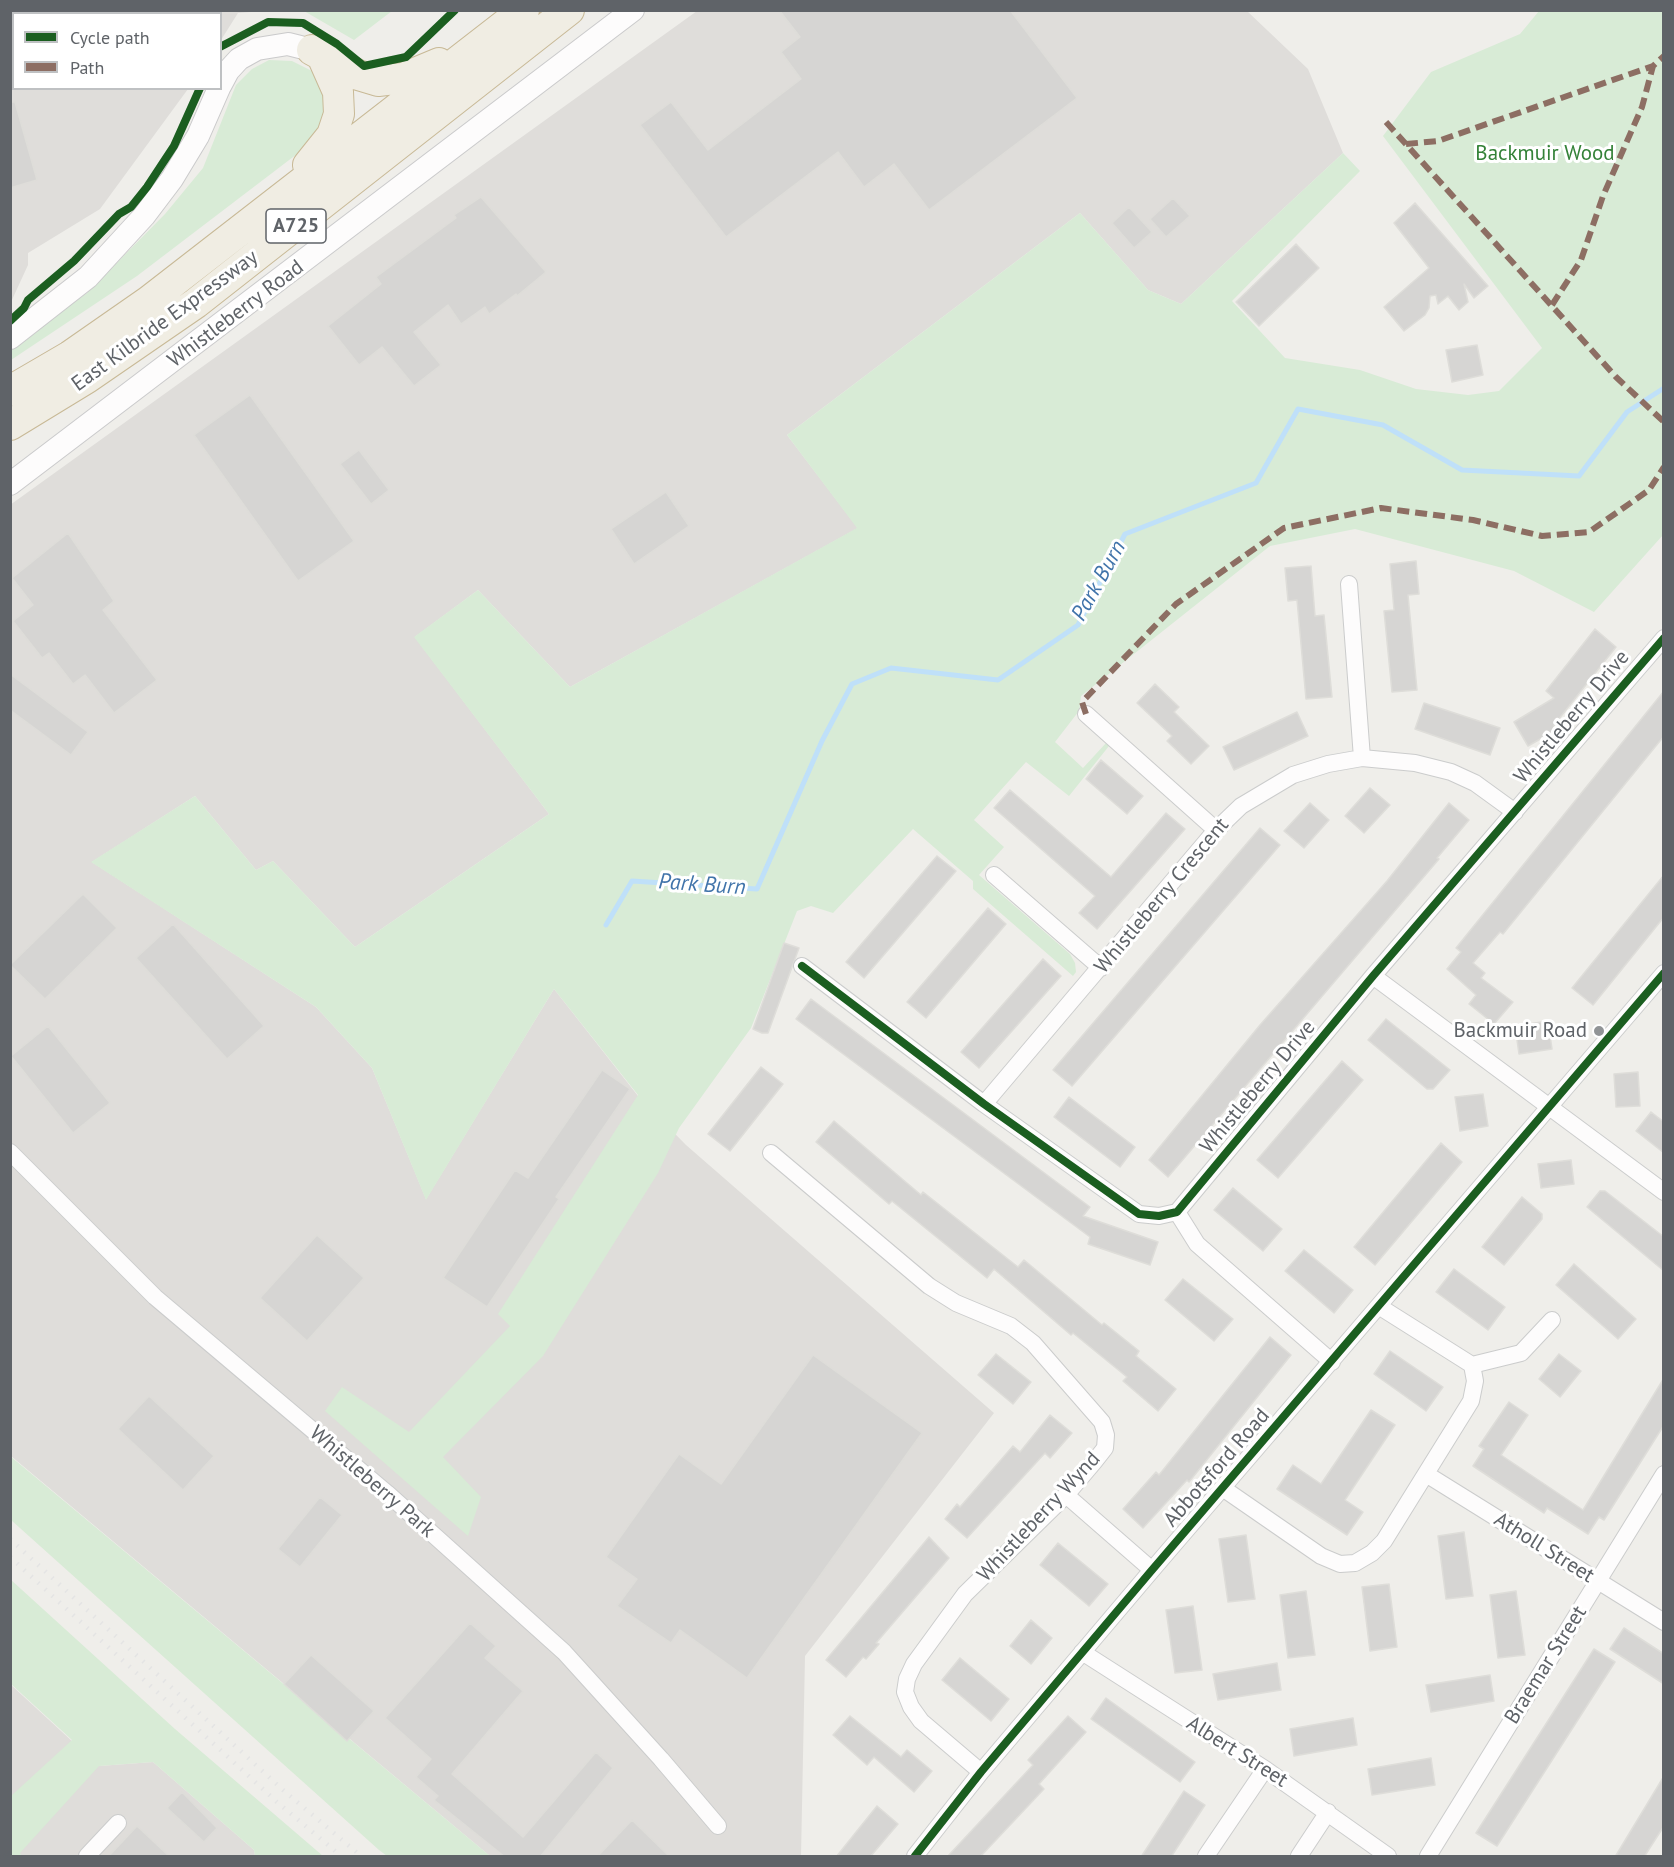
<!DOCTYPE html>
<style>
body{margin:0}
#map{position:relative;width:1674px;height:1867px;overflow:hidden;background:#efeeea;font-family:"PT Sans",sans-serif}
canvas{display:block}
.frame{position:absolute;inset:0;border:12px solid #5f6368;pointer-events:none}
.legend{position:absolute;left:12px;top:12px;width:210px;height:78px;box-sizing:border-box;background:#fff;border:2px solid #bfc1c3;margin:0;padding:8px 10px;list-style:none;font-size:18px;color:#5f6368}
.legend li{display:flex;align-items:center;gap:12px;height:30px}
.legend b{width:30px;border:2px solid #bfc1c3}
</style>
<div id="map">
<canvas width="1674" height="1867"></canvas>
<div class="frame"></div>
<ul class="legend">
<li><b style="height:8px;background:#1b5e20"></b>Cycle path</li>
<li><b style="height:8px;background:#8d6e63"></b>Path</li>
</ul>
</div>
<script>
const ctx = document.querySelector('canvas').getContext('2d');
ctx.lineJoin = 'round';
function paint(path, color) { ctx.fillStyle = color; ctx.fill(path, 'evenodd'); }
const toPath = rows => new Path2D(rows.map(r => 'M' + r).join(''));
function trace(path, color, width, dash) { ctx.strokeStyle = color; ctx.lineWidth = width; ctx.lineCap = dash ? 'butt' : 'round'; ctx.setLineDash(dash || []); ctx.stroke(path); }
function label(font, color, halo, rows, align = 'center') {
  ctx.font = font + ' "PT Sans",sans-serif'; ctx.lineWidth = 6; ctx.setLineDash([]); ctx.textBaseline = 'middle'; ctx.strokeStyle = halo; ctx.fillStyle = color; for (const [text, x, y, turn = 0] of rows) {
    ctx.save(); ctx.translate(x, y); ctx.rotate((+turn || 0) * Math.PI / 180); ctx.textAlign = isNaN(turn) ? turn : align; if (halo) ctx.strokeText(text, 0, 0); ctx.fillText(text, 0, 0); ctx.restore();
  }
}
paint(toPath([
 [11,11,264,11,238,13,221,40,220,14,14,14,14,88,188,89,100,209,28,253,28,265,11,302],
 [697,11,1247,11,1308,69,1343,153,1181,304,1148,290,1080,213,787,435,858,528,570,687,478,590,415,637,549,814,355,947,273,861,256,870,195,796,92,862,316,1007,372,1068,426,1199,554,989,638,1096,686,1145,994,1413,805,1656,801,1856,490,1856,11,1456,10,505],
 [10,1684,99,1766,153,1762,254,1850,255,1856,11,1856]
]), '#dfddda');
paint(toPath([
 [304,11,392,11,354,40],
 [1539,11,1663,11,1663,535,1594,612,1514,571,1355,529,1270,546,1081,696,1079,711,1055,742,1083,768,1106,743,1109,746,1069,796,1026,762,974,820,1004,847,979,875,1070,954,1075,963,1076,972,1073,976,973,889,973,881,913,829,833,913,811,906,797,911,751,1028,679,1128,658,1173,543,1356,443,1457,481,1497,468,1536,325,1411,342,1387,409,1432,510,1326,498,1314,638,1095,554,989,426,1200,372,1068,316,1007,91,862,195,796,256,870,273,861,355,947,549,814,414,637,478,590,570,687,857,528,787,435,1080,213,1148,290,1181,304,1343,153,1360,171,1232,301,1285,358,1360,370,1416,389,1468,395,1499,391,1542,348,1383,136,1431,72,1520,34],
 [269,60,292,61,312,71,324,88,327,105,318,138,137,276,11,360,11,347,87,293,165,214,203,168,236,85,252,69],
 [10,1456,490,1856,387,1856,379,1850,11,1520],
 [10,1579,175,1729,323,1856,255,1856,254,1850,153,1762,99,1766,20,1853,22,1856,11,1856,11,1796,72,1740,11,1684]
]), '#d8ebd6');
trace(toPath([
 [606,925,632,881,757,889,822,741,852,684,891,668,998,680,1078,625,1125,534,1256,483,1298,409,1383,425,1462,470,1579,476,1627,412,1664,388]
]), '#bfe0f9', 5);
const building = toPath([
 [779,10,1010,10,1077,98,929,210,894,164,864,187,838,152,726,237,640,125,671,102,708,150,801,79,781,52,800,37,779,10],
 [10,102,15,102,37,180,10,188,10,102],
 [481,197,546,272,517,296,516,294,489,314,485,307,461,324,448,305,414,332,441,365,414,386,382,347,359,365,328,326,381,284,376,277,456,218,454,215,481,197],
 [1173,198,1190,216,1166,237,1150,219,1173,198],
 [1415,203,1488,286,1474,298,1464,284,1468,302,1459,310,1448,296,1438,304,1436,295,1430,296,1429,308,1425,315,1404,331,1384,307,1429,268,1394,223,1415,203],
 [1129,207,1152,232,1134,248,1112,223,1129,207],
 [1296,244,1319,268,1259,326,1236,302,1296,244],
 [1477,345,1483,375,1452,382,1446,350,1477,345],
 [250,395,354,541,298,581,194,435,250,395],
 [359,450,389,490,371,504,340,464,359,450],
 [666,492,689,526,634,564,611,529,666,492],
 [68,533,114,601,103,610,157,680,114,713,85,675,73,684,49,653,42,658,13,621,33,605,12,578,68,533],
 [1416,561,1419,594,1408,595,1417,690,1392,692,1384,611,1394,610,1390,564,1416,561],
 [1311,566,1315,616,1324,615,1332,697,1306,699,1297,600,1288,601,1285,568,1311,566],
 [1595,629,1616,647,1554,725,1556,730,1528,746,1514,722,1554,698,1546,691,1595,629],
 [10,674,88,732,71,755,10,710,10,674],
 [1155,684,1179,707,1174,712,1209,746,1191,764,1167,741,1172,736,1137,703,1155,684],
 [1664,691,1664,736,1503,934,1500,932,1473,963,1485,973,1481,978,1513,1002,1494,1024,1469,1004,1476,995,1447,969,1461,952,1456,948,1664,691],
 [1424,703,1500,728,1490,755,1415,729,1424,703],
 [1297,712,1308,736,1234,770,1223,747,1297,712],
 [1101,760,1143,796,1127,814,1086,779,1101,760],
 [1370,788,1390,805,1364,833,1345,816,1370,788],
 [1010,790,1111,877,1166,813,1185,829,1097,929,1079,913,1095,896,994,808,1010,790],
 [1310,803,1329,820,1304,848,1284,831,1310,803],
 [1449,803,1469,820,1437,858,1439,859,1168,1177,1149,1160,1260,1025,1387,881,1449,803],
 [1260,828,1280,845,1072,1086,1053,1070,1260,828],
 [937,856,956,871,864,978,846,962,937,856],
 [1664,875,1664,917,1593,1005,1572,988,1664,875],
 [83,894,117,928,45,999,10,965,83,894],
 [988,908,1006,924,926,1018,907,1002,988,908],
 [173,924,264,1026,227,1059,136,958,173,924],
 [784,943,799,948,768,1033,762,1033,753,1029,784,943],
 [1043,959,1061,976,979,1068,961,1052,1043,959],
 [811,999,1090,1207,1083,1216,1158,1242,1150,1265,1088,1244,1090,1237,796,1019,811,999],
 [1386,1019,1450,1070,1433,1089,1427,1089,1368,1040,1386,1019],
 [1548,1021,1552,1049,1519,1054,1515,1026,1548,1021],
 [48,1026,110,1103,73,1133,11,1056,48,1026],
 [1342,1061,1363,1080,1278,1178,1257,1160,1342,1061],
 [761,1067,783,1084,730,1151,708,1134,761,1067],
 [602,1070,630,1089,556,1197,559,1199,487,1307,443,1278,515,1170,528,1178,602,1070],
 [1638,1072,1640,1106,1616,1107,1614,1074,1638,1072],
 [1483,1094,1488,1126,1460,1131,1455,1097,1483,1094],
 [1069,1097,1135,1147,1120,1167,1054,1117,1069,1097],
 [1651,1112,1664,1122,1664,1153,1636,1131,1651,1112],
 [834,1121,921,1195,923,1192,1018,1267,1024,1260,1102,1325,1104,1323,1139,1351,1136,1356,1176,1389,1158,1411,1123,1381,1127,1377,1073,1333,1071,1335,994,1269,987,1278,892,1201,889,1204,816,1142,834,1121],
 [1441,1143,1462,1162,1375,1265,1354,1247,1441,1143],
 [1571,1160,1574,1184,1541,1188,1538,1164,1571,1160],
 [1233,1188,1282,1229,1263,1251,1214,1210,1233,1188],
 [1600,1191,1605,1191,1664,1237,1664,1271,1587,1207,1600,1191],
 [1522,1197,1542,1214,1542,1219,1504,1265,1482,1247,1522,1197],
 [317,1235,364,1278,307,1341,260,1298,317,1235],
 [1304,1250,1353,1290,1334,1313,1285,1271,1304,1250],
 [1574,1264,1636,1319,1618,1339,1556,1285,1574,1264],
 [1454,1269,1505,1307,1488,1330,1436,1292,1454,1269],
 [1183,1279,1233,1319,1214,1341,1165,1300,1183,1279],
 [1270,1337,1291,1355,1189,1482,1187,1480,1143,1528,1123,1509,1156,1472,1159,1475,1270,1337],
 [1390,1351,1443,1387,1426,1411,1374,1374,1390,1351],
 [996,1354,1031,1382,1013,1404,978,1375,996,1354],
 [1559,1354,1581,1371,1560,1397,1539,1379,1559,1354],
 [813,1355,922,1433,747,1678,680,1630,671,1643,617,1606,637,1579,606,1557,679,1454,721,1484,813,1355],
 [1664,1378,1664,1425,1604,1520,1599,1517,1588,1534,1547,1508,1544,1513,1473,1466,1484,1449,1479,1446,1509,1402,1528,1415,1501,1455,1583,1510,1664,1378],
 [149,1396,214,1456,183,1490,118,1429,149,1396],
 [1371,1410,1395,1425,1345,1500,1363,1512,1347,1535,1277,1489,1293,1465,1321,1484,1371,1410],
 [1050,1415,1072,1433,1050,1458,1045,1453,967,1538,945,1519,957,1504,960,1507,1013,1446,1020,1452,1050,1415],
 [320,1497,342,1515,300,1567,278,1549,320,1497],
 [1464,1532,1473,1596,1446,1599,1438,1536,1464,1532],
 [1246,1535,1255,1599,1228,1602,1219,1539,1246,1535],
 [929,1537,949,1558,876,1643,879,1644,866,1659,863,1657,846,1677,826,1660,929,1537],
 [1058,1543,1108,1584,1089,1606,1040,1565,1058,1543],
 [1389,1584,1397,1647,1370,1651,1362,1587,1389,1584],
 [1306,1591,1315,1655,1288,1658,1280,1595,1306,1591],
 [1516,1591,1525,1655,1498,1658,1490,1595,1516,1591],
 [1193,1606,1202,1670,1175,1673,1166,1610,1193,1606],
 [1031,1620,1052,1638,1031,1664,1010,1646,1031,1620],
 [470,1623,496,1646,485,1658,523,1691,452,1774,523,1837,596,1752,613,1768,540,1857,505,1857,434,1800,438,1796,416,1777,431,1759,385,1718,470,1623],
 [1624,1628,1664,1654,1664,1684,1610,1649,1624,1628],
 [1594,1649,1615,1662,1497,1846,1476,1833,1594,1649],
 [311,1655,374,1711,347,1741,284,1684,311,1655],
 [960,1658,1009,1699,991,1721,942,1680,960,1658],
 [1277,1663,1281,1690,1218,1700,1213,1674,1277,1663],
 [1490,1675,1494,1701,1431,1712,1426,1685,1490,1675],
 [1106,1698,1195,1762,1180,1782,1091,1719,1106,1698],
 [850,1716,901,1757,907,1750,932,1771,914,1792,874,1757,867,1765,833,1735,850,1716],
 [1068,1716,1086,1732,1039,1784,1044,1789,980,1857,947,1857,1033,1765,1028,1760,1068,1716],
 [1353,1718,1357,1745,1294,1756,1290,1729,1353,1718],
 [1431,1758,1435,1785,1372,1795,1368,1769,1431,1758],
 [1664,1776,1664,1826,1644,1857,1615,1857,1664,1776],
 [1184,1791,1205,1805,1171,1857,1141,1857,1184,1791],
 [182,1792,217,1828,204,1842,167,1808,182,1792],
 [877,1806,898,1824,870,1857,836,1857,877,1806],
 [632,1820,670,1857,597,1857,632,1820],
 [137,1826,170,1857,108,1857,137,1826]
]);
paint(building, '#d6d5d3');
trace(building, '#deddd9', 1.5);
const street = toPath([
 [1349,584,1362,758],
 [1086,714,1216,830],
 [994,875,1101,968],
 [802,966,984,1104,1139,1214,1159,1216,1177,1212,1373,976,1664,638],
 [1373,976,1664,1192],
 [984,1104,1216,830,1241,806,1293,775,1328,764,1362,758,1415,763,1451,772,1475,783,1515,812],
 [10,1152,155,1297,387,1493,564,1652,661,1759,718,1826],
 [771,1153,929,1286,956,1303,1011,1326,1033,1343,1102,1422,1106,1435,1105,1448,1094,1462,1066,1495,965,1594,914,1664,907,1679,905,1692,911,1707,921,1721,981,1772],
 [1177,1212,1197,1244,1332,1362],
 [1380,1307,1472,1365,1521,1353,1552,1320],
 [1426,1474,1664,1622],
 [1224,1489,1321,1556,1340,1564,1355,1563,1372,1553,1384,1541,1471,1401,1475,1381,1472,1365],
 [1066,1495,1152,1570],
 [1082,1652,1265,1769,1388,1856],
 [87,1856,118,1823],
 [915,1856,981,1772,1152,1570,1664,973],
 [1206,1856,1265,1769],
 [1299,1856,1328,1812],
 [1428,1856,1664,1474]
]);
const secondary = toPath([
 [220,86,228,71,239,59,257,49,288,44,312,50],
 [10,338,88,277,144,216,172,179,198,136,219,88],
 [10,484,633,10]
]);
const highway = toPath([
 [312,50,358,75,378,81,403,78,439,63],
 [308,165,332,135,339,114,338,92,322,56],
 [10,391,70,356,149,301,524,10],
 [10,425,87,378,196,303,569,10]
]);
trace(street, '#cbcccc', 18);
trace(secondary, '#cacacb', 24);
trace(highway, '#c8b996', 32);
trace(street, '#fdfcfc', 16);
trace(secondary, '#fdfcfc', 22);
trace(highway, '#f0ede3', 30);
trace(toPath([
 [10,1539,283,1790,361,1856],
 [10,1557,277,1802,341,1856]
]), '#e4e4e4', 4.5, [1.5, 8]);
trace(toPath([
 [1386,122,1616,377,1664,422],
 [1406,144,1438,141,1653,66],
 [1552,305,1581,260,1603,196,1642,107,1653,66,1664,56],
 [1086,714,1082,702,1176,604,1284,528,1381,508,1473,520,1542,536,1589,532,1649,490,1664,467]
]), '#8d6e63', 6, [12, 6]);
trace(toPath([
 [220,47,268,22,303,23,337,44,364,66,406,57,455,10],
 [10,321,24,308,28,300,74,261,119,214,131,207,147,187,174,146,200,88],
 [802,966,984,1104,1139,1214,1159,1216,1177,1212,1373,976,1664,638],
 [915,1856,981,1772,1152,1570,1664,973]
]), '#1b5e20', 8);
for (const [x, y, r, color] of [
 [1599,1031,6,"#919496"]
]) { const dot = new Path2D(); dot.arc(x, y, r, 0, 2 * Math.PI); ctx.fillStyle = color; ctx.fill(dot); trace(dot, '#fff', 2); }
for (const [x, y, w] of [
 [296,226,60]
]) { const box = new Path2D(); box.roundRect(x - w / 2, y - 17, w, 34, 4.5); ctx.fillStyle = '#fff'; ctx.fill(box); trace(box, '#5f6368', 1.5); }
label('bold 20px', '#5f6368', null, [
 ["A725",296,226]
]);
label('21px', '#348238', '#fff', [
 ["Backmuir Wood",1545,154]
]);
label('21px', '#5f6368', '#fff', [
 ["Whistleberry Road",236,314,-37],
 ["East Kilbride Expressway",165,321,-36],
 ["Whistleberry Drive",1572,717,-50],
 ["Whistleberry Crescent",1162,896,-50],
 ["Whistleberry Drive",1258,1087,-50],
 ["Abbotsford Road",1217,1468,-49],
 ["Whistleberry Park",372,1482,41],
 ["Whistleberry Wynd",1039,1517,-47],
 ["Atholl Street",1544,1548,32],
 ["Braemar Street",1546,1665,-58],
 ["Albert Street",1237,1752,32]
]);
label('21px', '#5f6368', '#fff', [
 ["Backmuir Road",1587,1031]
], 'right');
label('italic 22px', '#4174aa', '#fff', [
 ["Park Burn",1099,581,-61],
 ["Park Burn",702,885,4]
]);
</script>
